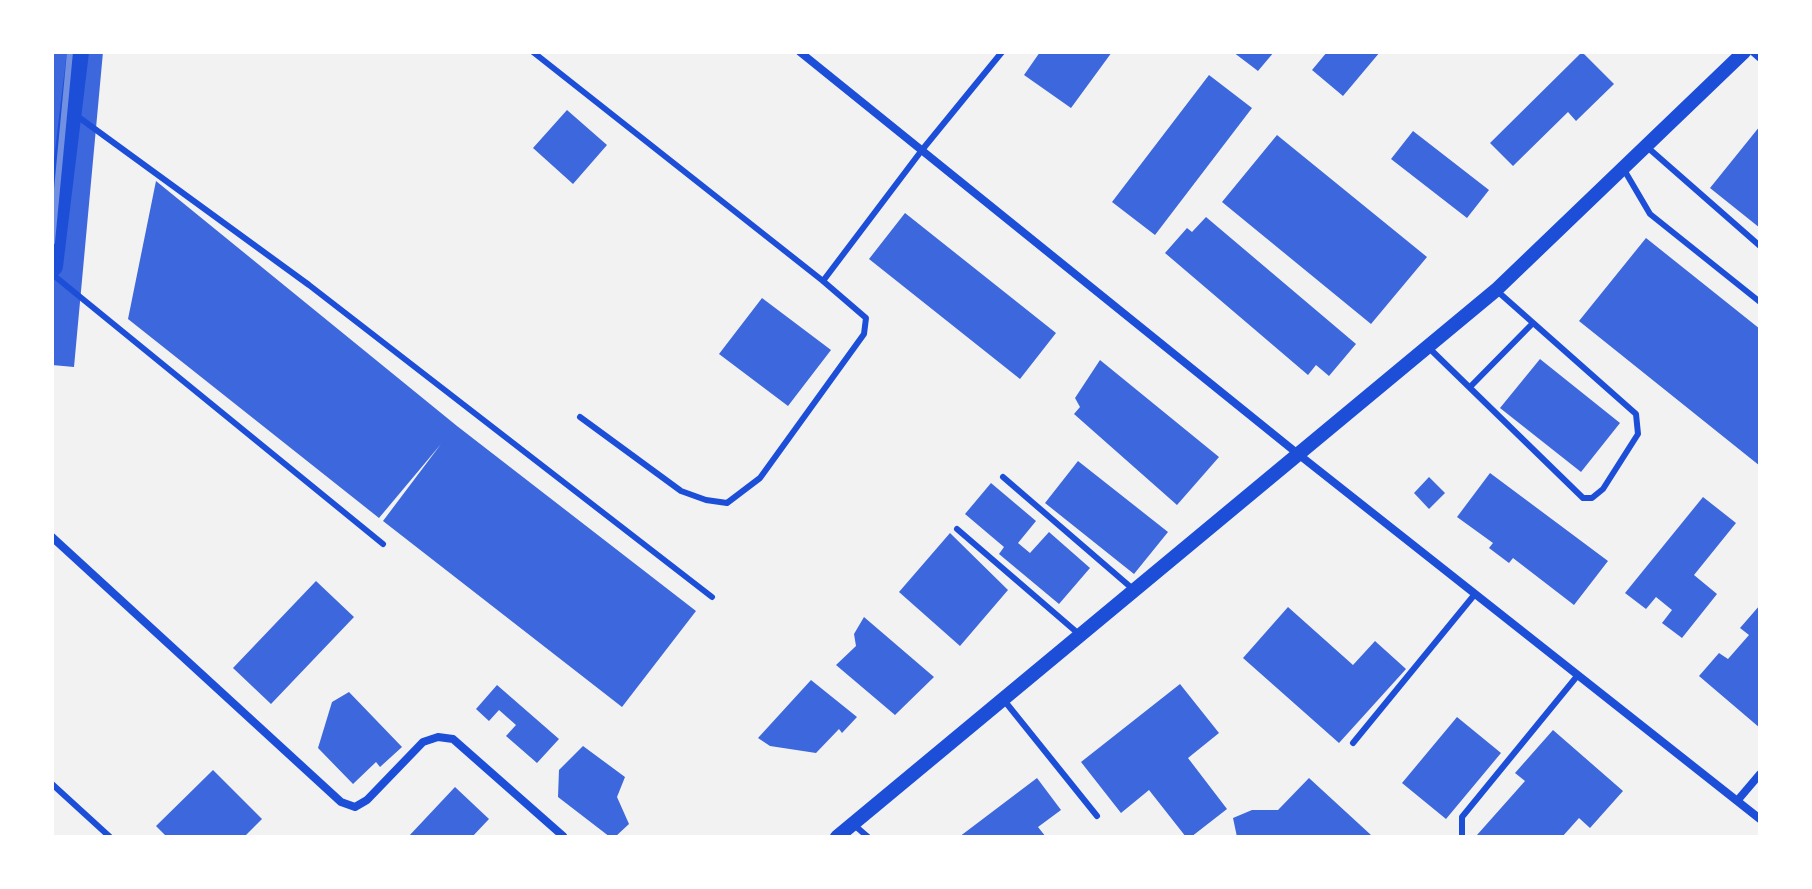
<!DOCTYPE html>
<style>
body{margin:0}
#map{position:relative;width:1812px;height:889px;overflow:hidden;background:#f2f2f2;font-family:Ubuntu,sans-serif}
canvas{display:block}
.frame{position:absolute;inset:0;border:54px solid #fff;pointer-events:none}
</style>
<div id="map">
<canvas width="1812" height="889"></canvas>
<div class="frame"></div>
</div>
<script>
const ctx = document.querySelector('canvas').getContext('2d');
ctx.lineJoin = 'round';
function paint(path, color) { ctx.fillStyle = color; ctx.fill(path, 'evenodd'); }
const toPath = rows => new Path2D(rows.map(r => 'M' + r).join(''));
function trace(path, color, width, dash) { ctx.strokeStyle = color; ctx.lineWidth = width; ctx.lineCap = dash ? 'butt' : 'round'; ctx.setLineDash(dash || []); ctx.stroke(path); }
paint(toPath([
 [52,52,103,52,74,367,52,365],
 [1040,52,1112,52,1071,108,1024,75],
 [1233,52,1274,52,1258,71],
 [1327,52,1380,52,1343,96,1312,70],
 [1582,52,1614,84,1576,121,1568,112,1513,166,1490,143],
 [1209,75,1252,108,1155,235,1112,202],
 [567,110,607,145,573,184,533,148],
 [1760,126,1760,228,1710,188],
 [1413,131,1489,190,1467,218,1391,159],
 [1277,135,1427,257,1371,324,1222,202],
 [156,181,457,426,696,611,622,707,383,521,441,444,379,518,128,319],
 [905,213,1056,333,1020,379,869,259],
 [1206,217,1356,344,1329,376,1316,365,1308,375,1165,253,1187,228,1192,232],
 [1646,238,1760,329,1760,466,1579,321],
 [762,298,831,350,788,406,719,354],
 [1540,359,1620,423,1581,472,1500,408],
 [1100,360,1219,457,1177,505,1074,414,1080,407,1075,398],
 [1078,461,1168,532,1134,574,1045,503],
 [1490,473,1608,561,1574,605,1513,558,1509,563,1489,548,1493,543,1457,517],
 [1429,477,1445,493,1429,509,1414,493],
 [991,483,1036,521,1018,543,1030,553,1049,532,1090,568,1059,604,999,554,1004,547,965,514],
 [1703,497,1736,523,1694,575,1717,594,1682,638,1662,623,1672,610,1656,597,1646,609,1625,593],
 [950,533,1008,590,960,646,899,592],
 [316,581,354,617,271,704,233,668],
 [1760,605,1760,728,1699,676,1719,653,1728,659,1749,635,1740,628],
 [1288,607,1353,665,1375,641,1406,669,1339,743,1243,658],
 [864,617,934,677,895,715,836,665,856,646,854,634],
 [811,680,857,717,842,733,839,729,816,753,770,746,758,738],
 [1180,684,1219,733,1188,758,1227,809,1191,837,1186,837,1149,790,1121,813,1081,762],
 [497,685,559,739,537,763,506,736,516,725,499,710,489,721,476,709],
 [349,692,402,747,380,767,376,762,353,784,318,748,332,702],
 [1457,717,1501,753,1446,819,1402,783],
 [1553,730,1623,791,1590,828,1579,818,1562,837,1479,837,1477,835,1525,781,1515,773],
 [583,746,625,777,617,797,629,824,615,837,610,837,558,797,559,770],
 [213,770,262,819,244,837,167,837,156,826],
 [1037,778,1061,810,1038,827,1046,837,959,837],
 [1309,778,1371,835,1369,837,1237,837,1233,818,1252,810,1278,810],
 [455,787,489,819,472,837,408,837]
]), '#3d67dc');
trace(toPath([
 [533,52,823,281,866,318,864,334,760,478,727,503,706,500,681,491,580,417],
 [1752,52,1760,59],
 [77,116,309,285,712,597],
 [1646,146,1760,246],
 [1623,168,1650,214,1760,302],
 [52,274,383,544],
 [823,281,922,150,1002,52],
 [1428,347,1583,498,1592,498,1603,489,1638,434,1636,414,1496,290],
 [1470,387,1533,323],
 [1003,477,1134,590],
 [957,529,1080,635],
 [1003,699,1097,816],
 [1353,743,1475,594],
 [52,784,110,837],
 [853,824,868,837],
 [1462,837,1462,817,1578,675]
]), '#1d4ed8', 6);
trace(toPath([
 [800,52,1298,454,1760,819],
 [52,537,341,802,355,807,367,800,423,742,438,737,453,739,563,836],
 [1737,801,1760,774]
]), '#1d4ed8', 8);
trace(toPath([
 [837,837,1496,290,1744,52]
]), '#1d4ed8', 14);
trace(toPath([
 [52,266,78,52]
]), '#1d4ed8', 22);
trace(toPath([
 [52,242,70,52]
]), '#7290e2', 6);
</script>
